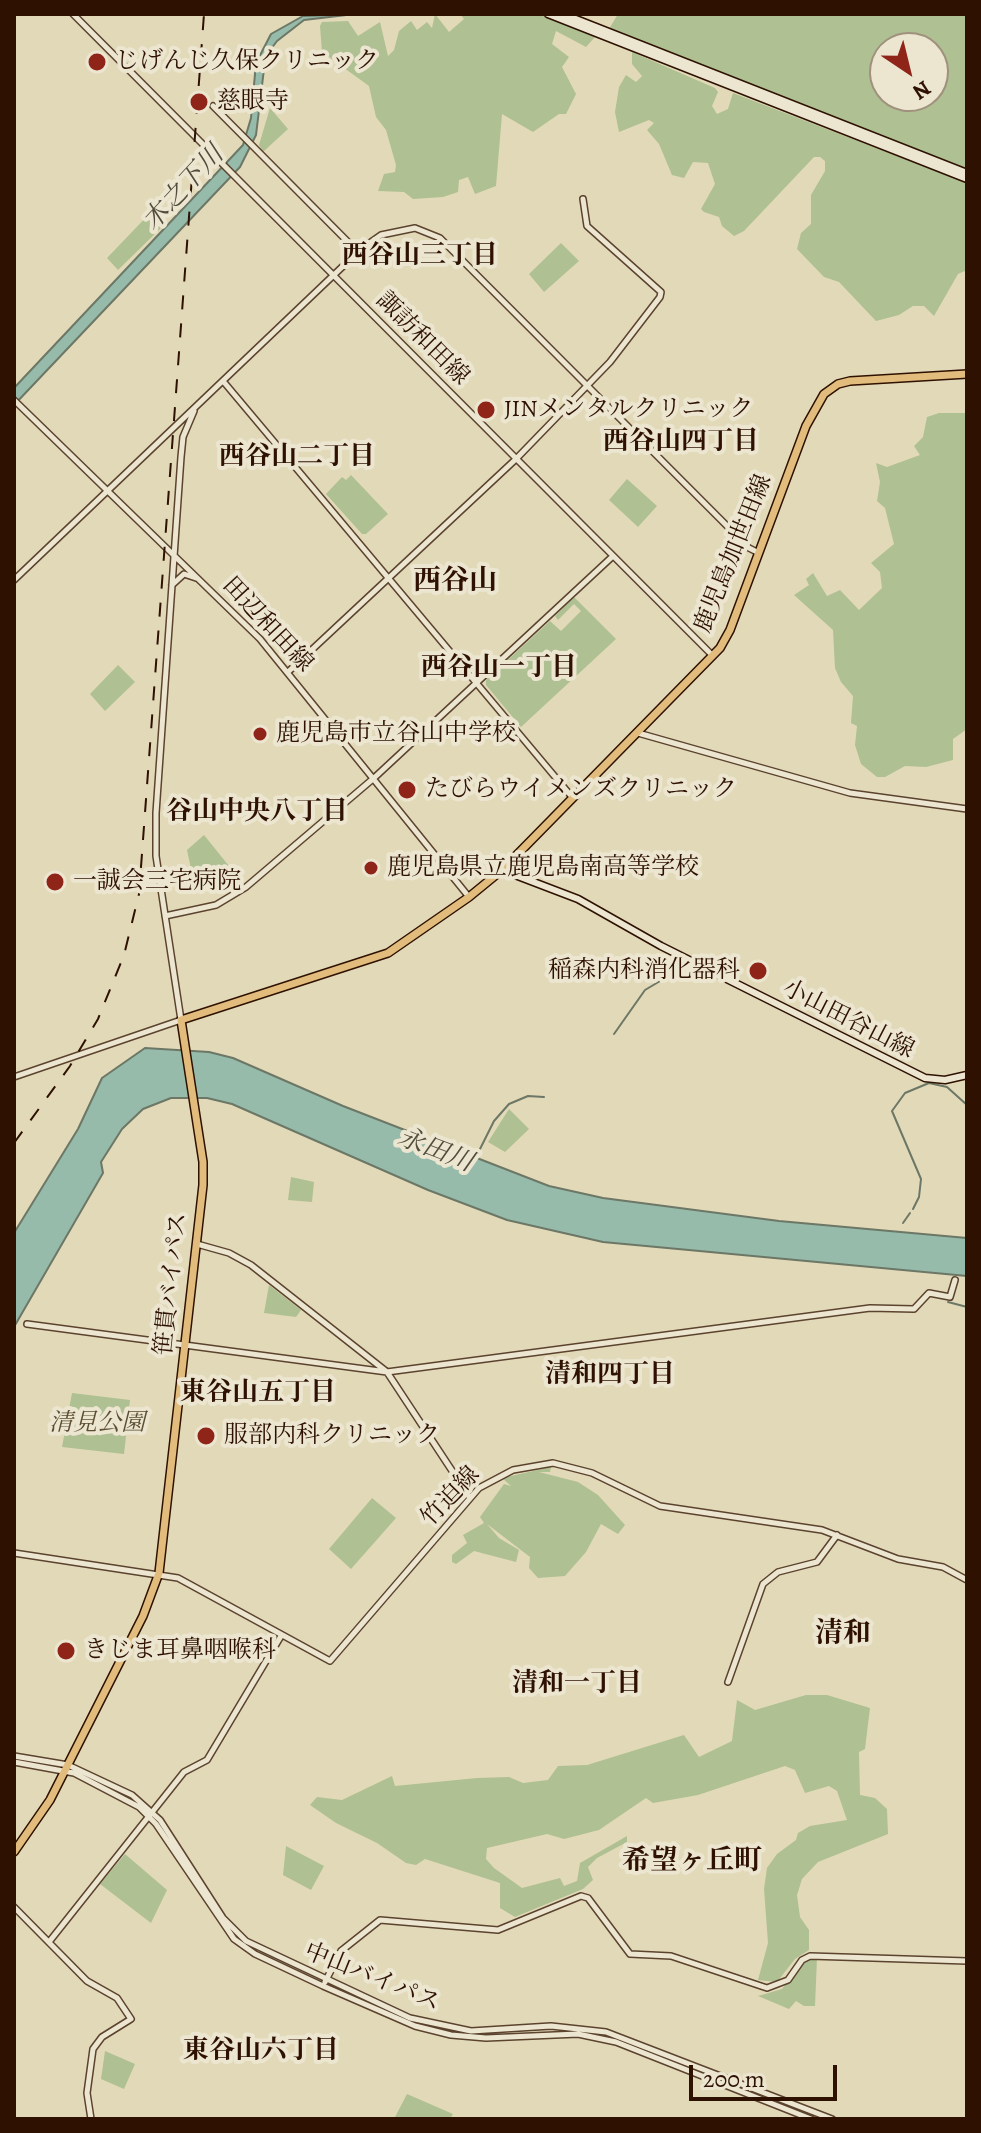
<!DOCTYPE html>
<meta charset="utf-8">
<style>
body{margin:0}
#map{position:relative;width:981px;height:2133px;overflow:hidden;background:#e2d9b8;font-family:Alegreya,serif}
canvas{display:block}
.frame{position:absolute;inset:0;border:16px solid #2e1100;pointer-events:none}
.north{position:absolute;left:869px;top:32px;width:80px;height:80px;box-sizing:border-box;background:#ece6d1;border:2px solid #a0917d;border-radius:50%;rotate:145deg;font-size:22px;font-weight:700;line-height:32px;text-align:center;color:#2e1100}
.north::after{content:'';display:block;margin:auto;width:28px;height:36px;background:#8f2418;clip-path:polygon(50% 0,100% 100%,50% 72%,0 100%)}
.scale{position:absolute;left:689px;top:2065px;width:148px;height:36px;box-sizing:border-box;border:4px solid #2e1100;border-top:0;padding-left:10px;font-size:24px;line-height:28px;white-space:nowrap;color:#2e1100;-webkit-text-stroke:6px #ece6d1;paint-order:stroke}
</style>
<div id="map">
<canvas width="981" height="2133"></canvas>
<div class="frame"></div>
<div class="north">N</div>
<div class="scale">200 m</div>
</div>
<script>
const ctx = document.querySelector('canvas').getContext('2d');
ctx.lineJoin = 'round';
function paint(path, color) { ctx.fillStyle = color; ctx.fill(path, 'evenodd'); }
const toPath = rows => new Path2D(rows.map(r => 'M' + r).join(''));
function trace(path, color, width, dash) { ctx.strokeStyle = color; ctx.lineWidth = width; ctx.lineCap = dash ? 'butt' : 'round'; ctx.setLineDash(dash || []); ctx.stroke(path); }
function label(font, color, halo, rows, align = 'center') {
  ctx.font = font + ' Alegreya,"Noto Serif JP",serif'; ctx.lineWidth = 8; ctx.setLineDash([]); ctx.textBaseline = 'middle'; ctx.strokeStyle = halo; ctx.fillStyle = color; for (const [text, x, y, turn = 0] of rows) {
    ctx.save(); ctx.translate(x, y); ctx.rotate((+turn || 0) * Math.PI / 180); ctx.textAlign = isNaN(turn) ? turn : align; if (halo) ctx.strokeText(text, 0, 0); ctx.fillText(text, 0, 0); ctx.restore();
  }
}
paint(toPath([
 [435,14,449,32,464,19,460,14,538,14,595,37,586,47,556,31,552,44,569,57,562,67,576,94,566,114,559,114,533,132,502,114,496,186,475,194,468,177,459,180,458,192,443,197,413,199,404,192,378,191,384,174,395,172,396,165,386,130,376,117,369,86,322,52,320,26,322,22,348,21,358,36,380,22,388,56,394,50,399,31,411,21,417,30,427,22,432,28],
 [618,14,967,14,967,169,609,29],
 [885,48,933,48,933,96,885,96],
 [632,52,715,88,718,92,712,106,717,114,728,109,733,93,967,183,967,270,958,274,934,316,924,306,913,306,899,315,876,321,839,282,824,277,797,249,801,233,811,224,811,195,825,171,825,161,820,157,814,157,744,231,734,236,722,226,719,217,704,212,701,209,715,184,708,163,693,162,684,178,672,175,659,144,647,130,654,123,649,120,619,132,615,112,619,87,626,75,636,82,642,76,632,64],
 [270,108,288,129,263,152,259,145],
 [152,211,164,225,118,270,107,258],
 [561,243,579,261,544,292,529,274],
 [939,413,967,413,967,729,953,739,953,760,926,767,905,766,885,777,877,777,861,764,855,745,857,726,851,723,853,696,841,682,835,668,833,630,794,595,809,585,806,579,813,573,827,596,840,590,859,610,882,588,880,572,871,563,894,544,885,508,877,501,880,482,876,463,887,467,920,455,914,446,923,437,927,417],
 [351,475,388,514,366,534,362,534,326,494,342,477,346,480],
 [627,479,657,506,638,527,609,500],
 [574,597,616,639,521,727,486,685,486,680,550,621,561,631,581,611,574,604,558,620,555,616],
 [118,665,135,682,105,711,90,694],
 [204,835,229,866,211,878,194,883,187,850],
 [509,1109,529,1129,505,1152,488,1142],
 [291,1177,314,1182,312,1202,288,1200],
 [269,1285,301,1310,296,1317,264,1313],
 [72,1393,130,1400,124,1454,62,1447],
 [551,1467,550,1472,539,1472,578,1482,598,1495,625,1525,618,1534,601,1524,586,1552,565,1576,538,1578,529,1568,530,1557,487,1524,499,1538,519,1550,516,1562,474,1551,456,1564,452,1562,452,1555,467,1543,463,1535,484,1523,480,1517,504,1484,511,1486,502,1478],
 [372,1498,396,1518,351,1569,329,1549],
 [806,1695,827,1695,870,1708,865,1749,859,1752,860,1795,875,1798,887,1809,888,1834,818,1862,802,1879,797,1895,800,1917,809,1930,809,1950,795,1959,777,1982,758,1980,768,1943,764,1889,767,1868,777,1854,796,1840,798,1833,810,1826,847,1820,837,1791,829,1786,805,1793,795,1770,785,1766,698,1795,653,1803,646,1798,599,1830,564,1839,547,1834,487,1848,486,1859,494,1868,522,1888,560,1878,564,1886,577,1881,580,1863,627,1836,627,1842,597,1858,588,1867,593,1880,583,1889,515,1917,500,1908,500,1883,425,1859,416,1865,406,1863,377,1843,336,1823,310,1805,317,1797,342,1800,392,1776,395,1786,477,1778,509,1777,523,1783,548,1780,558,1766,587,1765,684,1735,699,1757,732,1741,737,1700,755,1710],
 [286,1846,324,1866,311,1890,283,1875],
 [125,1854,167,1890,151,1923,100,1884],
 [817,1958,815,2006,804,2006,796,2001,789,2009,758,1996,782,1989,804,1961],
 [105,2051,135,2064,124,2089,101,2079],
 [407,2094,453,2114,450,2119,394,2119]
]), '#afc092');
const water = toPath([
 [355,14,304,20,277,41,268,53,264,69,256,135,240,167,14,405,14,388,243,145,251,118,256,63,271,34,303,16,355,14],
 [145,1048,209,1052,233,1058,343,1106,549,1186,603,1198,779,1221,967,1238,967,1276,603,1242,507,1220,428,1190,232,1104,207,1098,171,1098,143,1109,122,1129,101,1162,103,1173,14,1327,14,1233,78,1129,102,1078,145,1048]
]);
paint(water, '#96bbaa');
trace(water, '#6c7766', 2);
trace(toPath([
 [614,1034,645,990,677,971],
 [479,1151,494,1121,509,1104,528,1096,544,1097],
 [913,1209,919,1197,921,1179,892,1111,905,1093,929,1083,947,1087,967,1105],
 [903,1223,910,1213],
 [948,1302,967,1307]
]), '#6c7766', 2);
const tertiary = toPath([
 [73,14,713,656],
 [213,106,358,252],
 [223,381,572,797],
 [14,400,260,639,469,897],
 [14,580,361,249,381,235,415,228,440,238,749,548,757,552],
 [172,585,184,574,196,578],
 [288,672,516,459,610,362,660,297,661,292,587,226,583,199],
 [638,733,850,793,967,809],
 [165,916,216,905,246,887,374,778,613,556],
 [14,1077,181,1020,156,856,156,813,181,457,183,437,194,411],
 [197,1244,229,1253,251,1265,387,1372,470,1498],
 [27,1324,387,1372,870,1308,914,1309,929,1293,950,1297,955,1280],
 [14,1553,178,1578,330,1661,479,1488,513,1470,553,1463,592,1473,660,1506,822,1530,898,1559,943,1567,967,1580],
 [728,1682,763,1584,778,1572,817,1562,837,1535],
 [14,1756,68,1765,132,1795,160,1820,223,1918,246,1941,410,2018,471,2031,551,2026,606,2032,832,2119],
 [14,1762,74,1773,139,1807,156,1824,234,1939,255,1954,323,1986,415,2026,451,2035,486,2038,578,2034,616,2042,811,2119],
 [14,1907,87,1981,117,1998,131,2019,102,2037,93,2049,87,2093,91,2119],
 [49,1942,184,1772,207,1760,281,1636],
 [325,1982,341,1951,380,1920,498,1930,581,1896,588,1898,630,1954,671,1956,767,1988,788,1980,802,1960,810,1956,967,1961]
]);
const secondary = toPath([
 [548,14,967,179],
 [563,14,967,173],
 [502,870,578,899,661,946,925,1078,945,1080,967,1075]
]);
const primary = toPath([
 [14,1852,50,1800,143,1616,159,1573,203,1185,203,1162,181,1020,388,953,469,897,502,870,720,648,730,630,806,426,824,394,838,384,850,381,967,374]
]);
trace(tertiary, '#5b432e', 8);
trace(secondary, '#2e1100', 9);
trace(primary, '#2e1100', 10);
trace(tertiary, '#ece6d1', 5);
trace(secondary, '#ece6d1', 6);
trace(primary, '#e1bc7c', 7);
trace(toPath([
 [14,1143,70,1066,98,1019,124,955,139,894,204,14]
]), '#2e1100', 2, [14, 14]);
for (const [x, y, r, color] of [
 [97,62,10,"#8f2418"],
 [199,102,10,"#8f2418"],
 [486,410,10,"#8f2418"],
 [260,734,8,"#8f2418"],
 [407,790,10,"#8f2418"],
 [371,868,8,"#8f2418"],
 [55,882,10,"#8f2418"],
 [758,971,10,"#8f2418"],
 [206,1436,10,"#8f2418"],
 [66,1651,10,"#8f2418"]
]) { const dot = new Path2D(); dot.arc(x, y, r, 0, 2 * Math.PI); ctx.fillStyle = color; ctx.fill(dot); trace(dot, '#ece6d1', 3); }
label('24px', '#2e1100', '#ece6d1', [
 ["じげんじ久保クリニック",115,62],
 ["慈眼寺",217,102],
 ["JINメンタルクリニック",504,410],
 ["鹿児島市立谷山中学校",276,734],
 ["たびらウイメンズクリニック",425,790],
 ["鹿児島県立鹿児島南高等学校",387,868],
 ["一誠会三宅病院",73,882],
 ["稲森内科消化器科",740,971,"right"],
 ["服部内科クリニック",224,1436],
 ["きじま耳鼻咽喉科",84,1651]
], 'left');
label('24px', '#2e1100', '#ece6d1', [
 ["諏訪和田線",422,339,45],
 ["鹿児島加世田線",734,554,-68],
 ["田辺和田線",267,625,47],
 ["小山田谷山線",848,1020,27],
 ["笹貫バイパス",172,1284,-84],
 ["竹迫線",451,1497,-46],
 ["中山バイパス",372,1978,22]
]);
label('italic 24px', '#5b4e33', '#ece6d1', [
 ["清見公園",97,1424]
]);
label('italic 26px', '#524c3c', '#ece6d1', [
 ["木之下川",184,189,-47],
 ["永田川",435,1151,21]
]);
label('bold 26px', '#2e1100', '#ece6d1', [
 ["西谷山三丁目",420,257],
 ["西谷山四丁目",681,443],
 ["西谷山二丁目",297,458],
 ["西谷山一丁目",499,669],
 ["谷山中央八丁目",257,813],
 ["清和四丁目",610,1376],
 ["東谷山五丁目",258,1394],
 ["清和一丁目",577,1685],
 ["東谷山六丁目",261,2052]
]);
label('bold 28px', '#2e1100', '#ece6d1', [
 ["西谷山",455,582],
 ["清和",843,1635],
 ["希望ヶ丘町",692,1862]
]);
</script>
